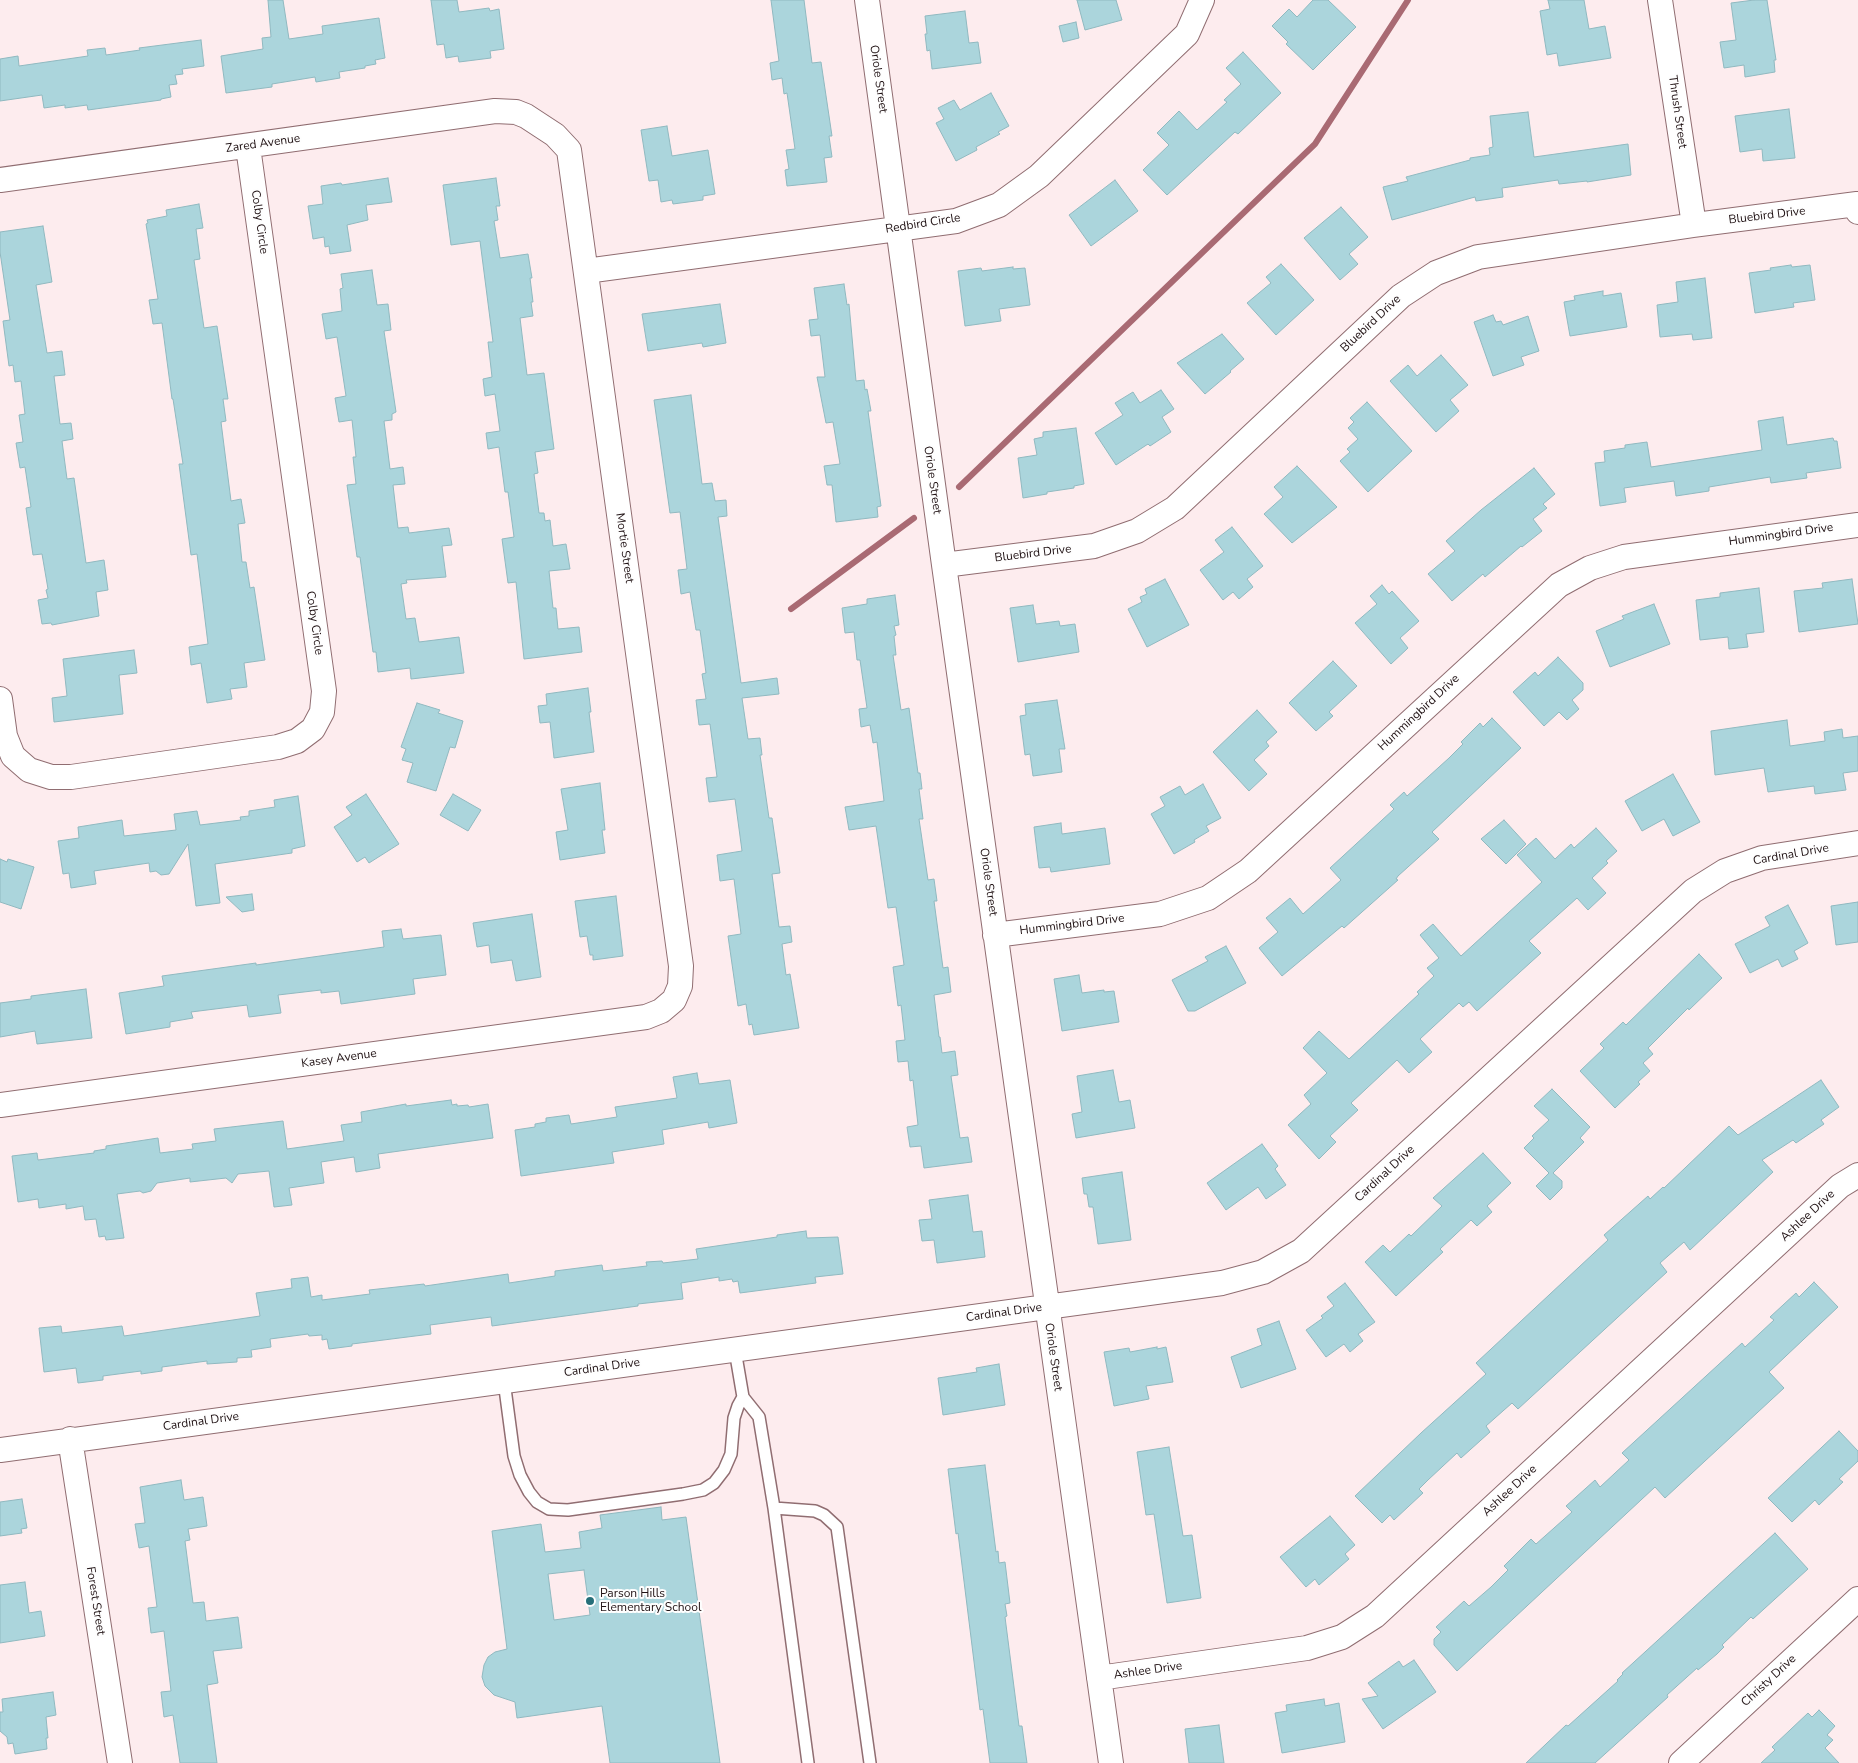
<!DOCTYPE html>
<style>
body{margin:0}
canvas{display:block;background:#fdecee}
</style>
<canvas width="1858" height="1763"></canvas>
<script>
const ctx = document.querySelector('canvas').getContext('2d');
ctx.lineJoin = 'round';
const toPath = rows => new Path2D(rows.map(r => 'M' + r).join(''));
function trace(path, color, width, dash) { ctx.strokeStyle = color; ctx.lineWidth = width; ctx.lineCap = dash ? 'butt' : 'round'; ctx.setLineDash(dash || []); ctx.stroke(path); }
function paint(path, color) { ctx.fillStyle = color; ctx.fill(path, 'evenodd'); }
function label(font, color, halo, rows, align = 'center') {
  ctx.font = font + ' "Nunito Sans",sans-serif'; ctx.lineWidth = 4; ctx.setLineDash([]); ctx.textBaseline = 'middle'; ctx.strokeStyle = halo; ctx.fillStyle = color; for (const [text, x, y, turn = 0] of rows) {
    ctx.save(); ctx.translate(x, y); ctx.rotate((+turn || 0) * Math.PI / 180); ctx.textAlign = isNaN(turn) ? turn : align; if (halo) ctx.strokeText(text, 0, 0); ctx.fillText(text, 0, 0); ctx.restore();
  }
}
trace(toPath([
 [959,487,1315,144,1408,0],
 [791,609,914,518]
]), '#a96a73', 6);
const building = toPath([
 [268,0,283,0,289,39,323,34,322,26,379,18,385,58,375,60,376,64,365,66,365,68,339,72,340,78,316,82,315,77,272,84,272,87,226,93,221,56,263,49,262,38,271,37,268,0],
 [431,0,457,0,459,12,489,8,490,11,499,9,504,49,490,51,491,58,459,62,458,56,446,58,444,44,437,45,431,0],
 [771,0,804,0,812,63,821,62,832,136,829,136,832,157,824,158,827,182,787,186,785,170,789,169,786,150,795,149,787,93,784,94,782,78,772,80,770,63,779,61,771,0],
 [1077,0,1116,0,1122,20,1085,30,1077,0],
 [1313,0,1328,0,1356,27,1313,70,1286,44,1288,42,1272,26,1289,9,1297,17,1313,0],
 [1548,0,1584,0,1589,29,1605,26,1611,58,1559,66,1557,53,1547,55,1540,11,1550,9,1548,0],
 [1754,0,1767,0,1776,60,1774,60,1775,72,1745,77,1744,65,1724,68,1720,42,1736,40,1731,3,1754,0],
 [965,11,969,43,978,42,981,63,932,69,930,50,927,51,925,34,927,34,925,16,965,11],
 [1076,22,1079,38,1063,42,1059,26,1076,22],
 [201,40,204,66,182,69,183,74,175,75,177,84,169,85,171,97,161,99,161,100,88,110,87,105,65,108,65,105,44,108,42,95,0,101,0,59,18,56,19,66,88,56,87,50,105,48,106,55,140,50,139,48,201,40],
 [1243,52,1281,93,1238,134,1235,132,1167,195,1143,170,1169,145,1157,133,1179,111,1197,130,1227,102,1224,100,1241,84,1226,68,1243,52],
 [991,93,1009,126,998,132,1000,134,976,147,977,150,956,161,936,123,944,119,938,108,954,100,960,110,991,93],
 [1789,109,1795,158,1763,161,1762,149,1740,152,1735,116,1789,109],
 [1528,112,1534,157,1628,144,1631,175,1587,182,1587,181,1559,184,1558,180,1502,188,1503,197,1476,201,1475,197,1392,220,1383,187,1408,181,1406,177,1470,160,1470,158,1490,155,1489,148,1493,147,1490,116,1528,112],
 [667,126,672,156,708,150,715,194,703,196,703,200,673,204,672,200,661,202,658,180,649,181,641,130,667,126],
 [388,178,392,202,366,205,368,220,347,225,351,251,330,254,329,246,325,247,324,237,313,239,308,206,323,204,321,186,341,183,342,185,388,178],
 [496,178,500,206,496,206,498,220,494,221,500,258,528,254,532,278,530,278,533,302,531,302,533,316,520,318,527,375,544,373,554,449,535,452,538,473,534,474,539,513,544,513,545,521,550,520,553,546,566,544,570,569,549,571,553,608,556,608,558,629,579,627,582,652,524,659,516,582,508,583,502,539,514,537,508,492,505,492,499,447,488,449,486,433,500,431,495,394,485,396,483,379,492,377,488,342,493,342,480,241,451,245,443,185,496,178],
 [1115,180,1138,211,1091,246,1069,215,1115,180],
 [199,204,203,228,196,229,200,259,194,260,204,328,217,326,228,399,223,399,226,421,221,422,231,501,241,499,245,523,238,524,242,562,246,562,250,588,254,587,265,660,244,663,247,687,230,689,232,699,207,703,201,663,191,665,189,647,208,644,197,554,191,555,179,464,183,464,173,399,172,399,162,323,153,324,149,300,158,299,146,224,148,223,147,220,167,216,166,210,199,204],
 [1341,207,1368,237,1349,254,1358,264,1340,280,1304,238,1341,207],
 [43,226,52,282,36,285,47,353,62,351,65,375,54,376,60,424,71,423,73,439,62,441,67,479,74,478,86,563,104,560,108,590,96,592,99,616,52,625,51,623,42,624,38,600,48,598,46,590,48,589,42,554,33,555,26,508,31,507,25,467,20,468,16,443,23,442,19,415,25,414,21,381,15,382,13,365,9,366,3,321,10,320,0,252,0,232,43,226],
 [1281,264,1314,300,1276,335,1247,303,1271,283,1266,277,1281,264],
 [1791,265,1792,267,1810,265,1815,300,1793,303,1794,307,1755,313,1749,273,1771,270,1770,268,1791,265],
 [1013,267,1013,269,1025,268,1030,305,999,309,1001,321,965,326,958,271,981,268,982,271,1013,267],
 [372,270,377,305,388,304,391,330,384,331,396,412,392,414,392,420,384,421,390,469,403,467,405,484,393,485,398,528,408,527,409,533,449,528,452,545,442,546,446,577,406,580,407,583,401,584,406,619,415,618,419,642,459,637,464,673,411,679,410,668,378,672,376,652,373,652,360,557,357,557,347,485,356,484,353,457,356,457,352,420,339,422,335,398,346,396,337,337,326,339,322,314,342,311,340,289,343,288,341,274,372,270],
 [1705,278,1712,338,1693,340,1692,334,1660,337,1657,305,1678,302,1676,282,1705,278],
 [844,284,847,305,849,304,856,381,864,380,865,390,867,389,871,411,868,411,881,506,877,507,878,517,836,522,832,485,827,485,824,466,840,464,833,422,826,423,817,377,825,377,820,335,811,336,809,320,818,319,814,288,844,284],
 [1603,291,1603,296,1621,293,1627,327,1570,336,1564,302,1575,300,1574,296,1603,291],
 [720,304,726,343,703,347,702,343,648,351,642,314,720,304],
 [1493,315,1496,322,1501,321,1503,325,1528,316,1539,351,1521,357,1524,365,1493,376,1474,322,1493,315],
 [1222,334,1244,359,1230,371,1231,372,1205,394,1177,363,1222,334],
 [1441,355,1468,385,1450,400,1459,411,1436,432,1390,381,1408,365,1417,376,1441,355],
 [1161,390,1174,409,1162,417,1171,432,1150,446,1148,444,1116,465,1095,433,1123,415,1115,403,1133,392,1140,403,1161,390],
 [691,395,702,484,712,483,715,501,726,500,727,516,718,517,741,683,777,678,779,694,742,698,748,739,760,738,762,755,760,755,769,818,772,818,780,873,772,874,779,927,790,926,792,942,782,944,786,975,790,974,799,1028,754,1035,752,1024,749,1025,746,1004,738,1006,728,936,741,934,734,879,720,881,717,855,742,851,735,799,709,802,706,778,717,777,710,724,699,725,696,700,706,699,702,674,706,673,700,630,696,630,690,592,681,594,678,570,687,569,680,512,670,513,654,400,691,395],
 [1367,402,1412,451,1368,492,1340,461,1350,452,1347,449,1358,439,1348,428,1354,422,1350,418,1367,402],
 [1783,417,1787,445,1833,438,1834,441,1837,441,1841,468,1806,473,1807,478,1771,483,1770,477,1709,487,1709,491,1676,496,1674,481,1624,488,1626,502,1600,506,1595,463,1605,462,1604,451,1625,448,1625,445,1647,442,1651,467,1762,450,1758,421,1783,417],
 [1076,428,1084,484,1074,486,1074,488,1047,492,1047,494,1023,498,1018,458,1037,455,1034,439,1043,437,1043,432,1076,428],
 [1297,466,1337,507,1292,543,1264,514,1283,497,1274,487,1297,466],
 [1534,468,1555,494,1543,504,1547,508,1533,519,1542,531,1522,547,1521,546,1485,577,1483,574,1452,601,1428,574,1455,551,1446,541,1481,510,1534,468],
 [1232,527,1263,566,1247,579,1253,587,1239,599,1233,592,1223,600,1200,570,1224,552,1215,540,1232,527],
 [1165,579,1189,625,1147,647,1128,609,1142,602,1140,597,1147,594,1145,589,1165,579],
 [1852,579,1858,624,1799,632,1794,591,1823,588,1822,583,1852,579],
 [1382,585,1389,594,1392,591,1419,621,1400,638,1408,648,1391,664,1355,623,1377,604,1370,596,1382,585],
 [1759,588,1764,632,1746,634,1748,647,1729,649,1728,637,1700,640,1696,600,1720,597,1720,593,1759,588],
 [895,595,899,625,894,626,896,635,894,636,896,655,893,655,901,710,909,708,918,773,920,773,922,789,919,789,923,819,919,819,928,880,934,879,937,901,934,901,943,968,948,967,951,992,934,995,939,1037,940,1037,942,1053,955,1051,958,1075,951,1076,960,1138,968,1137,972,1162,924,1168,921,1146,910,1147,907,1127,918,1125,913,1080,910,1081,908,1061,898,1062,896,1041,905,1040,901,1005,898,1006,893,967,904,965,896,907,888,908,876,826,849,830,845,807,884,801,877,742,873,743,870,725,861,727,859,709,867,708,860,660,857,660,854,632,845,633,842,608,867,604,867,599,895,595],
 [1654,604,1670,644,1610,667,1596,631,1624,619,1622,616,1654,604],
 [1033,605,1036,624,1059,621,1060,626,1075,624,1079,652,1018,662,1010,608,1033,605],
 [134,650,137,673,119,675,123,714,54,722,52,698,67,696,63,659,134,650],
 [1558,657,1583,683,1583,690,1572,700,1579,709,1567,720,1559,712,1544,726,1513,692,1535,672,1538,676,1558,657],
 [1333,661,1357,686,1329,712,1333,716,1316,731,1289,703,1333,661],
 [588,688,591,712,589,712,594,752,554,758,550,722,540,723,538,706,547,705,546,694,588,688],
 [1057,700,1065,749,1059,749,1062,772,1033,776,1030,754,1025,755,1020,716,1026,715,1025,704,1057,700],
 [417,703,440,710,438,713,463,721,455,748,450,747,436,791,407,782,413,763,402,760,406,749,401,747,417,703],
 [1257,710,1277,732,1266,742,1269,746,1254,760,1267,774,1249,791,1213,752,1257,710],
 [1492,718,1521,748,1432,832,1439,839,1398,876,1396,879,1398,880,1344,928,1342,926,1282,976,1259,948,1278,932,1266,918,1290,898,1303,914,1341,880,1330,868,1394,809,1390,805,1404,792,1407,796,1449,758,1463,744,1461,742,1480,723,1483,727,1492,718],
 [1787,720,1790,746,1825,741,1824,732,1842,729,1843,738,1858,736,1858,771,1843,773,1846,790,1815,794,1814,786,1768,792,1764,768,1715,775,1711,731,1787,720],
 [1673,774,1700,822,1673,836,1664,819,1642,831,1625,801,1673,774],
 [600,783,605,830,602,830,605,853,560,860,556,832,568,830,561,789,600,783],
 [1203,784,1221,818,1206,826,1209,831,1194,840,1195,842,1174,854,1151,814,1165,806,1160,797,1180,786,1185,795,1203,784],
 [366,794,399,844,369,863,365,857,357,862,334,827,352,815,346,807,366,794],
 [453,794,481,810,468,831,440,815,453,794],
 [298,796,305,846,292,849,292,853,215,864,220,903,196,906,188,844,169,874,161,875,156,871,150,872,149,863,94,871,96,884,71,888,69,873,63,874,58,841,79,838,78,827,122,820,124,836,176,830,174,814,197,811,200,825,241,820,240,817,249,816,249,811,275,807,274,800,298,796],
 [1504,820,1526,844,1506,864,1481,839,1504,820],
 [1061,823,1062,834,1105,828,1110,864,1051,872,1050,867,1039,868,1034,827,1061,823],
 [1596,828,1617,851,1606,861,1608,863,1592,878,1606,893,1588,910,1577,898,1529,941,1541,953,1477,1011,1469,1002,1463,1007,1459,1003,1420,1039,1432,1052,1409,1073,1397,1060,1351,1103,1358,1110,1330,1136,1336,1142,1319,1159,1288,1125,1311,1104,1304,1095,1327,1073,1303,1048,1319,1031,1349,1059,1419,994,1417,992,1434,976,1427,968,1439,958,1420,935,1433,924,1461,956,1542,882,1517,855,1536,838,1555,859,1571,844,1574,848,1596,828],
 [0,859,7,862,8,859,34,867,21,909,0,902,0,859],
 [252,894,254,910,242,912,226,897,252,894],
 [616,896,623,956,593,960,593,955,590,955,587,936,580,937,575,901,616,896],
 [1858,902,1858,942,1836,945,1831,906,1858,902],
 [1788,905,1808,943,1794,951,1798,959,1782,967,1778,959,1750,973,1735,944,1770,926,1765,917,1788,905],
 [532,914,541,977,516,981,512,960,491,963,489,945,477,947,473,923,532,914],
 [401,929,403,939,441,935,446,975,413,979,415,994,341,1004,339,991,321,993,321,990,278,995,281,1013,249,1017,247,1005,191,1012,193,1018,170,1022,170,1027,126,1034,119,993,164,986,162,976,256,963,256,965,384,947,382,931,401,929],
 [1226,946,1246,983,1195,1011,1188,1011,1172,980,1208,961,1205,957,1226,946],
 [1699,954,1722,978,1689,1010,1688,1008,1648,1048,1653,1054,1643,1063,1650,1071,1638,1082,1640,1084,1615,1108,1580,1071,1604,1048,1600,1044,1623,1022,1626,1025,1699,954],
 [1079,975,1082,993,1104,990,1104,992,1114,991,1119,1022,1062,1031,1054,979,1079,975],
 [86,989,92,1038,37,1044,35,1031,0,1037,0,1003,31,999,31,996,86,989],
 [1113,1070,1119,1102,1130,1100,1135,1128,1076,1138,1072,1114,1082,1112,1077,1076,1113,1070],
 [697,1073,699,1084,730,1080,737,1123,709,1128,708,1122,662,1130,664,1144,612,1152,614,1163,521,1176,515,1130,535,1127,535,1124,546,1122,546,1118,569,1115,571,1124,617,1117,615,1107,677,1098,673,1077,697,1073],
 [1821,1080,1839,1107,1821,1120,1824,1124,1796,1143,1793,1140,1762,1160,1773,1172,1690,1250,1684,1242,1660,1263,1667,1272,1518,1409,1512,1403,1486,1426,1490,1432,1461,1458,1457,1453,1428,1480,1419,1489,1423,1493,1394,1520,1390,1515,1382,1523,1355,1496,1421,1433,1486,1374,1476,1363,1608,1240,1604,1235,1648,1196,1650,1199,1663,1187,1664,1188,1729,1126,1738,1135,1821,1080],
 [1552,1089,1590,1127,1580,1138,1584,1142,1553,1173,1562,1181,1562,1188,1550,1200,1536,1186,1549,1173,1524,1148,1534,1138,1532,1136,1549,1120,1534,1106,1552,1089],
 [451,1100,452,1105,457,1104,457,1106,468,1105,469,1107,488,1104,493,1138,378,1154,380,1168,356,1172,354,1157,321,1162,324,1183,289,1188,292,1205,274,1207,269,1171,238,1174,232,1183,226,1178,190,1182,190,1178,157,1183,151,1191,143,1193,140,1191,117,1194,124,1238,106,1240,105,1236,99,1237,96,1219,85,1220,83,1206,66,1209,66,1204,39,1208,38,1199,18,1202,12,1156,37,1153,38,1160,94,1153,94,1151,106,1149,106,1146,158,1138,160,1153,193,1149,192,1144,216,1141,214,1129,283,1121,287,1149,344,1141,341,1125,362,1122,361,1112,406,1104,406,1106,451,1100],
 [1262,1144,1278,1166,1275,1169,1286,1185,1266,1199,1258,1187,1226,1210,1207,1183,1262,1144],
 [1483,1153,1511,1183,1487,1206,1492,1212,1477,1226,1471,1220,1440,1249,1443,1252,1396,1296,1365,1262,1383,1245,1390,1252,1409,1234,1411,1236,1442,1206,1433,1198,1483,1153],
 [1122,1172,1131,1240,1098,1244,1093,1207,1089,1207,1087,1194,1084,1194,1082,1178,1122,1172],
 [968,1195,973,1232,982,1231,985,1257,937,1263,934,1240,922,1241,919,1220,932,1219,929,1200,968,1195],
 [806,1231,807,1238,838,1237,843,1274,815,1277,816,1283,740,1293,738,1281,733,1282,732,1279,719,1281,719,1277,681,1283,683,1299,638,1304,638,1306,492,1326,491,1317,430,1325,431,1334,352,1344,352,1346,329,1349,327,1339,322,1340,322,1335,309,1336,308,1334,270,1339,271,1347,251,1350,252,1357,237,1358,237,1362,207,1364,207,1361,162,1367,162,1371,141,1374,141,1371,103,1376,103,1380,78,1383,76,1368,44,1372,39,1328,61,1326,62,1333,122,1326,124,1336,260,1316,256,1293,292,1288,291,1279,308,1277,311,1297,322,1295,322,1300,370,1294,369,1290,424,1284,425,1286,508,1274,509,1283,555,1276,555,1271,602,1265,603,1271,647,1266,646,1262,662,1261,663,1263,698,1259,696,1249,777,1237,777,1235,806,1231],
 [1814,1282,1838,1307,1769,1372,1784,1388,1665,1498,1655,1487,1457,1671,1434,1645,1434,1639,1441,1632,1436,1627,1464,1601,1469,1606,1491,1587,1508,1570,1504,1566,1531,1539,1536,1544,1572,1512,1566,1506,1595,1480,1600,1487,1629,1460,1622,1453,1742,1343,1745,1347,1774,1320,1770,1317,1796,1293,1799,1297,1814,1282],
 [1345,1283,1375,1322,1358,1334,1363,1341,1350,1352,1344,1344,1326,1357,1306,1330,1323,1318,1321,1316,1334,1306,1327,1297,1345,1283],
 [1279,1321,1296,1369,1241,1388,1231,1357,1262,1345,1257,1329,1279,1321],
 [1157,1347,1157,1349,1166,1347,1173,1382,1146,1386,1149,1399,1114,1406,1104,1352,1129,1348,1130,1352,1157,1347],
 [999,1364,1005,1405,943,1415,938,1378,977,1372,976,1368,999,1364],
 [1839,1431,1858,1451,1858,1461,1839,1479,1843,1482,1819,1505,1815,1500,1792,1522,1768,1498,1839,1431],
 [1169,1447,1183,1536,1192,1535,1201,1598,1167,1603,1154,1514,1146,1515,1137,1452,1169,1447],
 [985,1465,996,1552,998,1551,999,1563,1005,1562,1010,1603,1005,1604,1007,1616,1005,1617,1019,1726,1022,1726,1027,1763,990,1763,983,1709,980,1710,958,1533,956,1534,948,1469,985,1465],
 [181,1480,184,1500,203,1497,207,1526,188,1529,190,1540,185,1541,193,1603,204,1602,206,1621,238,1617,242,1648,213,1651,218,1683,207,1685,217,1763,180,1763,173,1715,164,1717,161,1692,171,1691,164,1631,151,1633,148,1608,157,1607,149,1546,139,1548,135,1524,145,1523,140,1487,181,1480],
 [22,1499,27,1528,21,1529,22,1533,0,1536,0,1502,22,1499],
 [661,1507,662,1520,686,1517,720,1763,610,1763,602,1706,517,1718,515,1702,494,1695,485,1686,482,1677,484,1665,488,1657,495,1652,507,1649,492,1531,541,1524,545,1552,581,1548,579,1532,602,1528,600,1515,661,1507],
 [584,1570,590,1615,554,1620,548,1574,584,1570],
 [1330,1516,1355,1545,1345,1554,1349,1559,1319,1585,1315,1579,1306,1587,1280,1557,1330,1516],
 [1775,1533,1808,1569,1753,1619,1751,1617,1722,1645,1724,1647,1717,1654,1698,1670,1697,1668,1667,1695,1668,1697,1595,1763,1526,1763,1566,1725,1568,1726,1618,1681,1617,1680,1623,1674,1622,1673,1775,1533],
 [25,1582,29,1613,41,1611,45,1636,0,1643,0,1585,25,1582],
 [1414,1660,1436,1692,1383,1729,1362,1699,1378,1696,1368,1683,1399,1661,1403,1667,1414,1660],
 [53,1692,56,1715,46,1717,48,1738,46,1738,47,1749,15,1754,13,1743,8,1744,7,1737,0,1731,0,1712,3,1712,2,1699,53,1692],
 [1324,1699,1325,1706,1339,1703,1345,1742,1282,1753,1275,1713,1287,1711,1286,1705,1324,1699],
 [1819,1710,1835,1726,1827,1735,1833,1740,1825,1748,1839,1763,1761,1763,1775,1750,1772,1747,1808,1713,1812,1717,1819,1710],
 [1219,1725,1224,1763,1189,1763,1185,1729,1219,1725]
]);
paint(building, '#abd5dc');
trace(building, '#90b9c0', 1);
const lane = toPath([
 [504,1381,514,1456,520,1475,529,1492,537,1502,549,1509,568,1510,683,1494,703,1490,714,1483,724,1470,731,1454,734,1418,738,1406,743,1397,735,1350],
 [743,1397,759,1417,774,1508,808,1763],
 [774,1508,815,1511,824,1515,837,1527,870,1763]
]);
const street = toPath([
 [867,0,944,565,1111,1763],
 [1660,0,1694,225],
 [0,180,495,111,516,112,526,116,555,135,569,150,681,966,680,986,674,1000,661,1011,646,1017,0,1105],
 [586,271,956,221,999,205,1039,176,1187,34,1202,0],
 [944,565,1094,546,1137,531,1175,508,1401,296,1436,273,1478,257,1694,225,1857,204,1858,212],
 [0,699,5,736,13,756,29,770,51,777,71,777,278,747,297,741,313,729,322,712,324,691,248,147],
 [995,935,1160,914,1208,898,1248,871,1559,585,1590,568,1624,557,1858,525],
 [70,1439,120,1763],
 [0,1450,1222,1283,1263,1272,1301,1251,1693,891,1725,871,1762,858,1858,843],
 [1099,1678,1307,1648,1342,1637,1375,1616,1840,1186,1858,1175],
 [1681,1763,1858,1599]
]);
trace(lane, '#906d71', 14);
trace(street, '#906d71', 26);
trace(lane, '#fff', 11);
trace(street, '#fff', 24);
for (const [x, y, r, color] of [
 [590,1601,5,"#266f79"]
]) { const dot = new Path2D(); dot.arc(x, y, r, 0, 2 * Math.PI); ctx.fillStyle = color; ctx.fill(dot); trace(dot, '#fefefe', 2); }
label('12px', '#201214', '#fefefe', [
 ["Oriole Street",878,79,82],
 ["Thrush Street",1677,112,82],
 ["Zared Avenue",263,144,-8],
 ["Bluebird Drive",1767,216,-7],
 ["Colby Circle",259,222,82],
 ["Redbird Circle",923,224,-9],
 ["Bluebird Drive",1371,324,-43],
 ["Oriole Street",932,480,82],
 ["Hummingbird Drive",1781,535,-8],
 ["Mortie Street",624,548,82],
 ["Bluebird Drive",1033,554,-7],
 ["Colby Circle",314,623,82],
 ["Hummingbird Drive",1419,713,-43],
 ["Cardinal Drive",1791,855,-10],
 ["Oriole Street",988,882,82],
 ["Hummingbird Drive",1072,925,-7],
 ["Kasey Avenue",339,1059,-8],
 ["Cardinal Drive",1385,1174,-43],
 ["Ashlee Drive",1808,1216,-43],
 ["Cardinal Drive",1004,1313,-8],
 ["Oriole Street",1053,1357,82],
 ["Cardinal Drive",602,1368,-8],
 ["Cardinal Drive",201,1422,-8],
 ["Ashlee Drive",1510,1491,-43],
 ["Forest Street",95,1601,81],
 ["Ashlee Drive",1148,1671,-8],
 ["Christy Drive",1769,1681,-43]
]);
label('12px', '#201214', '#fefefe', [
 ["Parson Hills",600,1594],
 ["Elementary School",600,1608]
], 'left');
</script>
